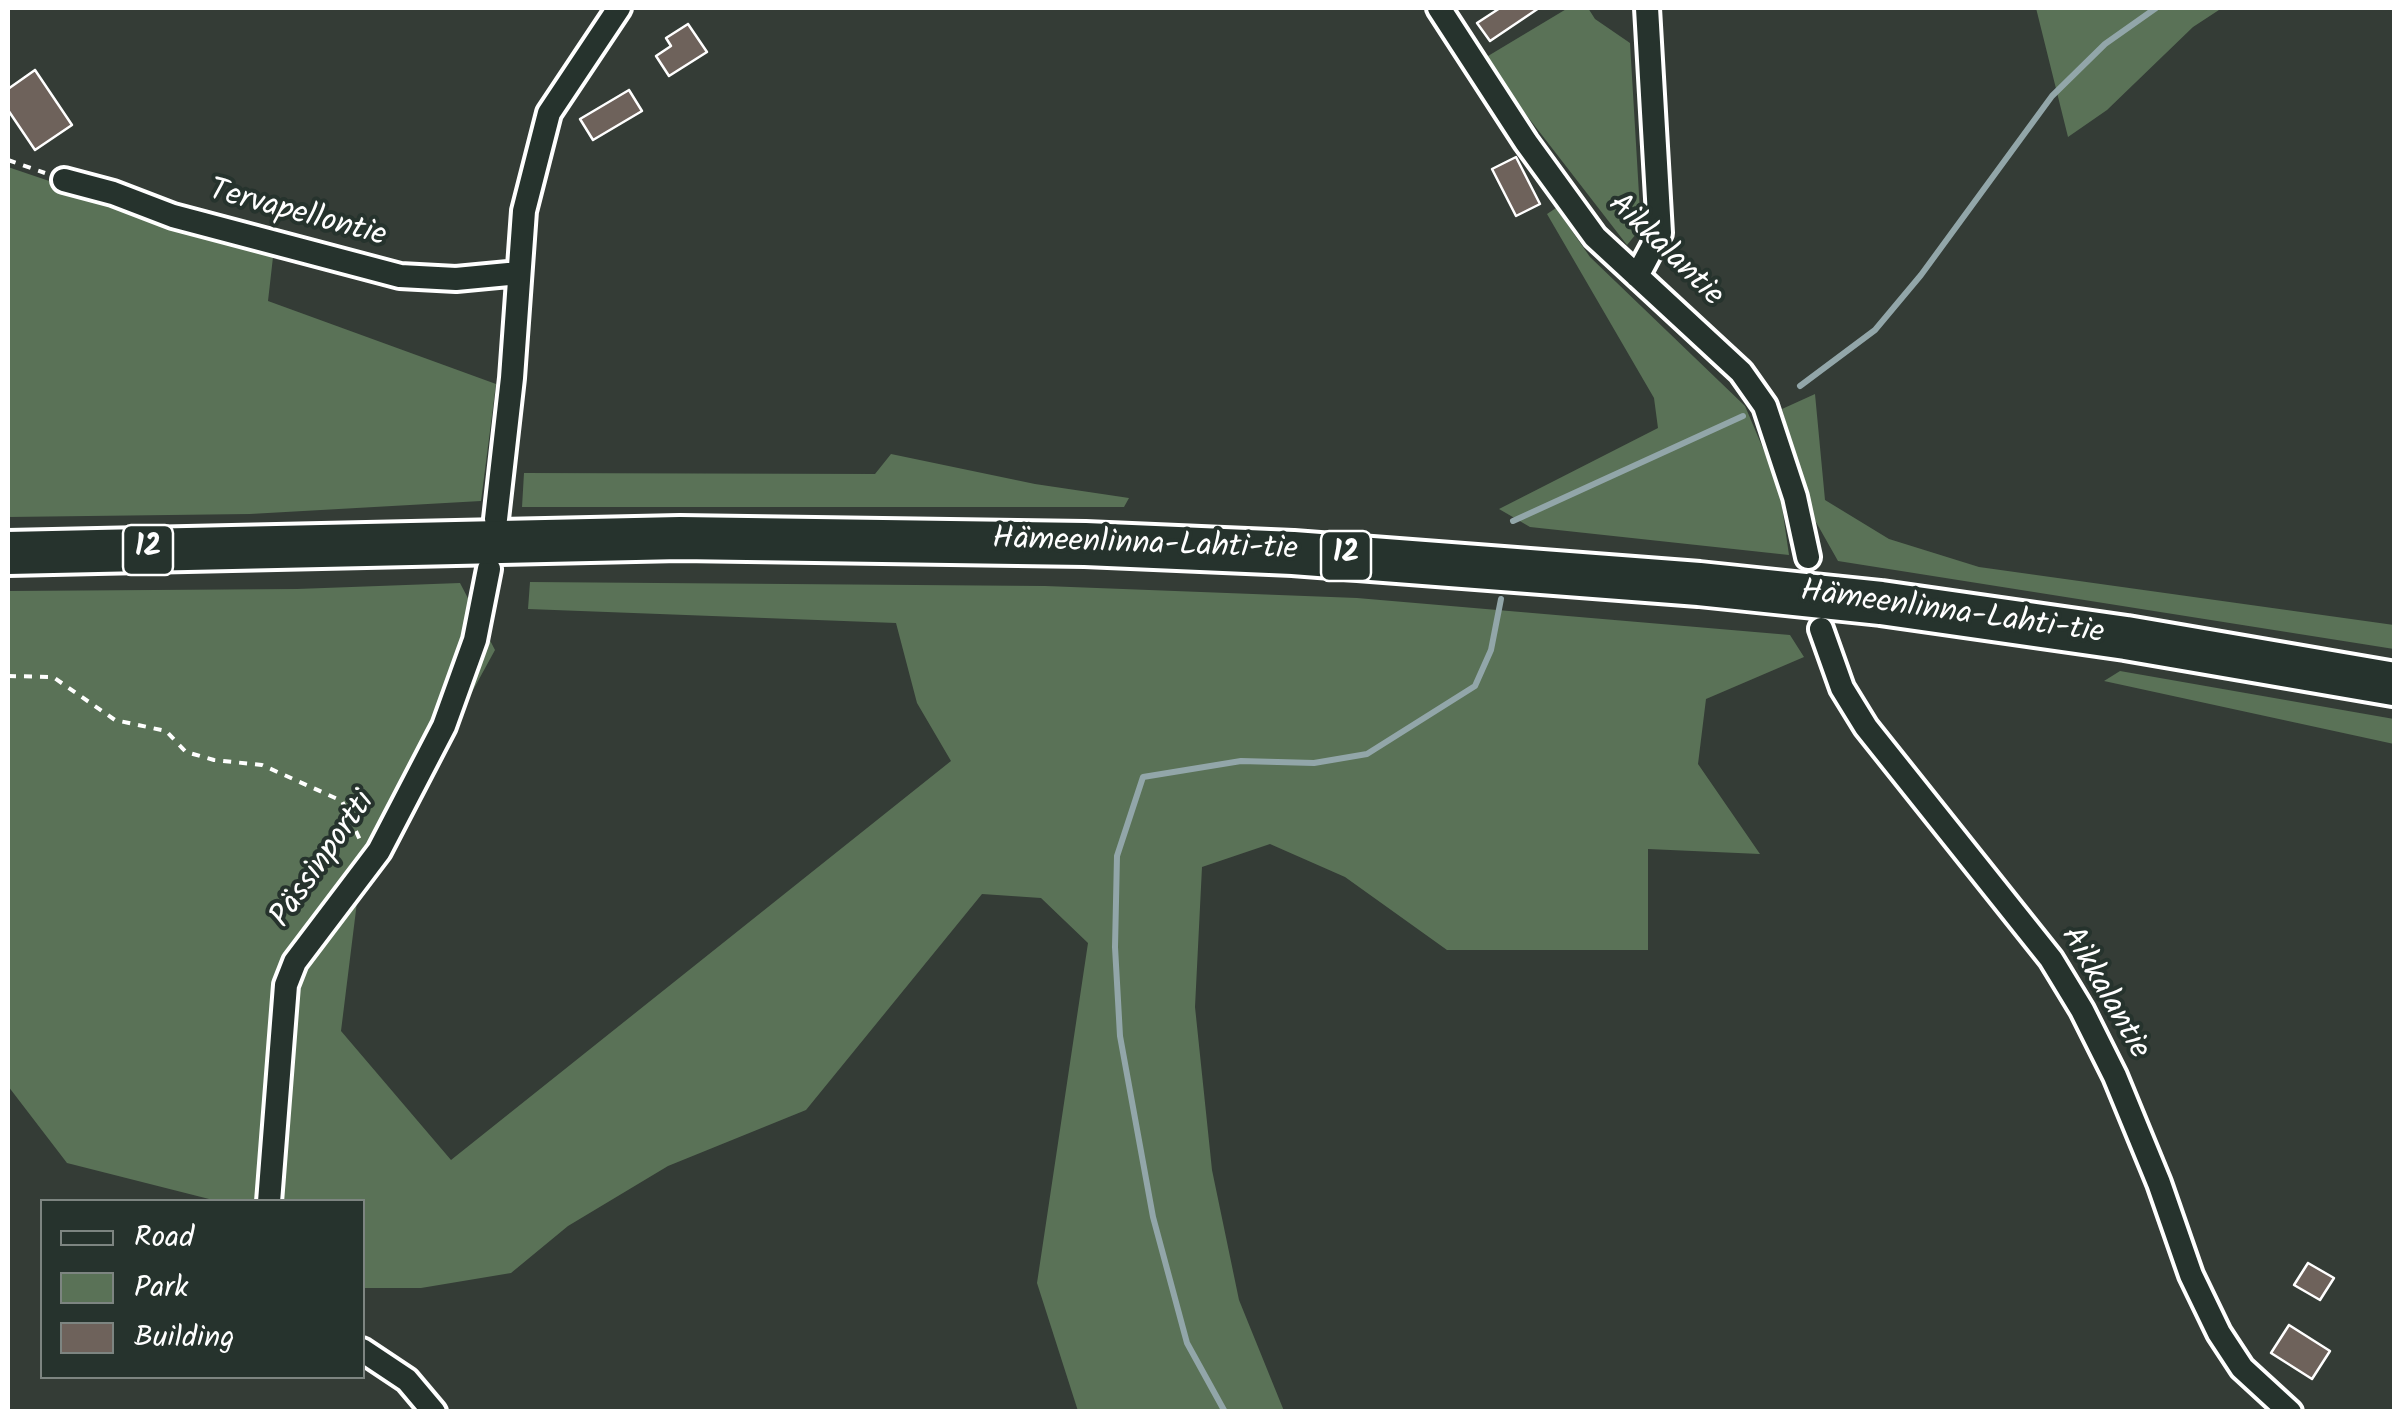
<!DOCTYPE html>
<meta charset="utf-8">
<style>
body{margin:0}
#map{position:relative;width:2402px;height:1419px;overflow:hidden;background:#343c36;font-family:Kalam,sans-serif}
canvas{display:block}
.frame{position:absolute;inset:0;border:10px solid #fff;pointer-events:none}
.legend{position:absolute;left:40px;top:1199px;width:325px;height:180px;box-sizing:border-box;background:#26332d;border:2px solid #7d8581;margin:0;padding:12px 18px;list-style:none;font-size:30px;color:#fff}
.legend li{display:flex;align-items:center;gap:20px;height:50px}
.legend b{width:50px;border:2px solid #7d8581}
</style>
<div id="map">
<canvas width="2402" height="1419"></canvas>
<div class="frame"></div>
<ul class="legend">
<li><b style="height:12px;background:#26332d"></b>Road</li>
<li><b style="height:28px;background:#5a7257"></b>Park</li>
<li><b style="height:28px;background:#6e625b"></b>Building</li>
</ul>
</div>
<script>
const ctx = document.querySelector('canvas').getContext('2d');
ctx.lineJoin = 'round';
function paint(path, color) { ctx.fillStyle = color; ctx.fill(path, 'evenodd'); }
const toPath = rows => new Path2D(rows.map(r => 'M' + r).join(''));
function trace(path, color, width, dash) { ctx.strokeStyle = color; ctx.lineWidth = width; ctx.lineCap = dash ? 'butt' : 'round'; ctx.setLineDash(dash || []); ctx.stroke(path); }
function label(font, color, halo, rows, align = 'center') {
  ctx.font = font + ' Kalam,sans-serif'; ctx.lineWidth = 8; ctx.setLineDash([]); ctx.textBaseline = 'middle'; ctx.strokeStyle = halo; ctx.fillStyle = color; for (const [text, x, y, turn = 0] of rows) {
    ctx.save(); ctx.translate(x, y); ctx.rotate((+turn || 0) * Math.PI / 180); ctx.textAlign = isNaN(turn) ? turn : align; if (halo) ctx.strokeText(text, 0, 0); ctx.fillText(text, 0, 0); ctx.restore();
  }
}
paint(toPath([
 [1568,8,1588,8,1595,19,1630,43,1641,228,1627,245,1483,59],
 [2036,8,2222,8,2193,27,2107,110,2068,137],
 [8,167,273,257,268,301,496,384,481,501,250,514,8,517],
 [1556,208,1590,257,1745,406,1779,486,1789,555,1530,527,1499,509,1658,428,1654,398,1547,214],
 [1815,394,1825,500,1889,539,1979,567,2394,625,2394,649,1838,561,1812,515,1782,409],
 [891,454,1035,484,1129,498,1124,507,522,507,524,473,875,474],
 [530,582,1045,586,1357,598,1790,635,1804,657,1706,699,1698,764,1760,854,1648,849,1648,950,1447,950,1345,877,1270,844,1202,867,1195,1007,1212,1170,1239,1300,1284,1411,1078,1411,1037,1283,1088,943,1041,898,982,894,806,1110,668,1166,568,1226,511,1273,421,1288,363,1288,362,1202,217,1201,67,1163,8,1086,8,591,297,589,460,583,495,650,357,902,341,1031,451,1160,951,761,917,703,896,623,528,609],
 [2120,671,2394,719,2394,744,2104,681]
]), '#5a7257');
trace(toPath([
 [1800,386,1875,330,1921,275,2052,96,2105,44,2156,8],
 [1513,521,1743,416],
 [1225,1412,1187,1343,1153,1217,1120,1036,1115,947,1117,856,1143,777,1241,761,1314,763,1367,754,1475,686,1491,650,1501,599]
]), '#92a6a9', 6);
const building = toPath([
 [1500,8,1539,8,1490,41,1477,23,1500,8],
 [688,24,707,52,669,76,656,56,671,46,666,38,688,24],
 [35,70,72,125,35,150,8,110,8,89,35,70],
 [629,90,642,111,593,140,580,119,629,90],
 [1516,157,1540,204,1516,216,1492,169,1516,157],
 [2308,1263,2334,1278,2320,1300,2294,1285,2308,1263],
 [2289,1325,2330,1351,2312,1379,2271,1353,2289,1325]
]);
paint(building, '#6e625b');
trace(building, '#fff', 2.5);
const street = toPath([
 [1439,8,1526,142,1595,237,1741,372,1765,406,1795,497,1808,557],
 [64,180,113,193,173,216,400,276,456,279,519,273],
 [1637,276,1660,233,1647,8],
 [496,519,512,378,524,211,549,113,619,8],
 [1821,629,1842,688,1866,727,2051,959,2082,1010,2115,1076,2159,1183,2191,1275,2219,1333,2242,1368,2290,1412],
 [269,1202,286,985,295,962,379,851,444,726,475,640,489,569],
 [362,1350,407,1380,434,1412]
]);
const highway = toPath([
 [8,553,680,538,1085,544,1293,553,1699,584,1881,603,2126,638,2394,684]
]);
trace(street, '#fff', 30);
trace(highway, '#fff', 50);
trace(toPath([
 [8,160,45,173],
 [8,676,53,677,115,720,166,731,186,752,214,760,262,765,342,801,360,840]
]), '#fff', 4, [8, 8]);
trace(street, '#26332d', 22);
trace(highway, '#26332d', 42);
for (const [x, y, w] of [
 [148,550,50],
 [1346,556,50]
]) { const box = new Path2D(); box.roundRect(x - w / 2, y - 25, w, 50, 8); ctx.fillStyle = '#26332d'; ctx.fill(box); trace(box, '#fff', 2.5); }
label('bold 30px', '#fff', null, [
 ["12",148,550],
 ["12",1346,556]
]);
label('32px', '#fff', '#26332d', [
 ["Tervapellontie",297,216,15],
 ["Aikkalantie",1664,252,44],
 ["Hämeenlinna-Lahti-tie",1145,547,2],
 ["Hämeenlinna-Lahti-tie",1952,615,8],
 ["Pässinportti",325,861,-55],
 ["Aikkalantie",2103,994,60]
]);
</script>
